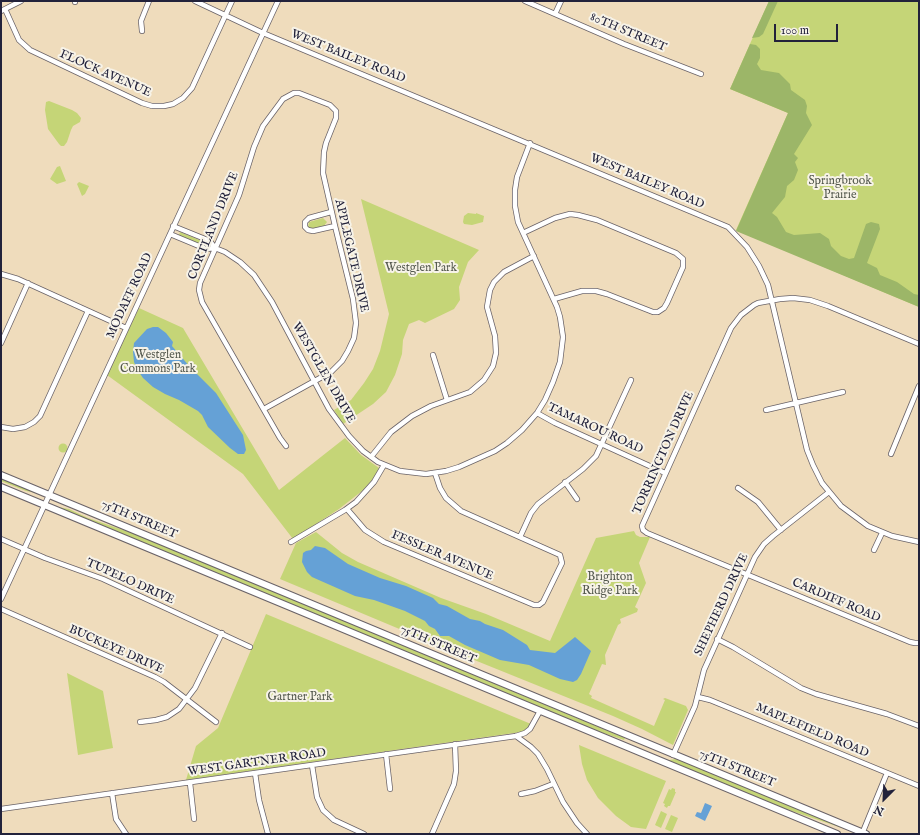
<!DOCTYPE html>
<style>
body{margin:0}
#map{position:relative;width:920px;height:835px;overflow:hidden;background:#efdcbc;font-family:"IM FELL English",serif}
canvas{display:block}
.frame{position:absolute;inset:0;border:2px solid #22223b;pointer-events:none}
.north{position:absolute;left:864px;top:779px;width:40px;height:40px;-webkit-text-stroke:3px #f7f3e8;paint-order:stroke;rotate:204deg;font-size:11px;font-weight:700;line-height:16px;text-align:center;color:#22223b}
.north::after{content:'';display:block;margin:auto;width:14px;height:18px;background:#22223b;clip-path:polygon(50% 0,100% 100%,50% 72%,0 100%)}
.scale{position:absolute;left:774px;top:24px;width:64px;height:18px;box-sizing:border-box;border:2px solid #22223b;border-top:0;padding-left:5px;font-size:12px;line-height:14px;white-space:nowrap;color:#22223b;-webkit-text-stroke:3px #f7f3e8;paint-order:stroke}
</style>
<div id="map">
<canvas width="920" height="835"></canvas>
<div class="frame"></div>
<div class="north">N</div>
<div class="scale">100 m</div>
</div>
<script>
const ctx = document.querySelector('canvas').getContext('2d');
ctx.lineJoin = 'round';
function paint(path, color) { ctx.fillStyle = color; ctx.fill(path, 'evenodd'); }
const toPath = rows => new Path2D(rows.map(r => 'M' + r).join(''));
function trace(path, color, width, dash) { ctx.strokeStyle = color; ctx.lineWidth = width; ctx.lineCap = dash ? 'butt' : 'round'; ctx.setLineDash(dash || []); ctx.stroke(path); }
function label(font, color, halo, rows, align = 'center') {
  ctx.font = font + ' "IM FELL English",serif'; ctx.lineWidth = 4; ctx.setLineDash([]); ctx.textBaseline = 'middle'; ctx.strokeStyle = halo; ctx.fillStyle = color; for (const [text, x, y, turn = 0] of rows) {
    ctx.save(); ctx.translate(x, y); ctx.rotate((+turn || 0) * Math.PI / 180); ctx.textAlign = isNaN(turn) ? turn : align; if (halo) ctx.strokeText(text, 0, 0); ctx.fillText(text, 0, 0); ctx.restore();
  }
}
paint(toPath([
 [769,1,919,1,919,307,736,230,788,113,730,89],
 [49,101,72,110,77,113,81,118,80,122,73,126,71,130,67,142,64,146,61,146,59,144,48,129,45,110,46,102],
 [60,166,66,181,57,184,50,179,57,167],
 [79,182,89,186,85,194,82,196,77,184],
 [361,199,479,250,468,262,459,287,460,300,454,309,425,323,419,320,409,324,403,340,402,354,395,375,386,392,373,404,343,424,334,410,351,400,364,383,373,369,380,351,389,314],
 [468,213,476,214,476,213,484,216,483,222,472,225,464,224,463,222,464,216],
 [323,218,327,222,324,226,312,229,308,227,309,222],
 [180,232,209,244,210,246,209,248,180,236,179,235],
 [139,308,183,328,279,490,345,438,361,455,379,468,373,479,362,491,339,509,293,539,243,474,107,375],
 '58.5 448a4.5 4.5 0 1 1 9 0a4.5 4.5 0 1 1-9 0Z',
 [1,478,37,493,26,491,1,481],
 [58,507,69,509,88,518,138,535,625,738,624,740,574,723],
 [634,531,636,535,640,537,650,537,639,563,646,583,635,607,638,609,637,612,620,619,621,623,618,625,605,655,606,665,602,664,589,694,592,696,591,698,654,726,665,700,663,699,665,698,686,706,688,710,673,745,642,729,613,716,452,651,280,579,296,543,316,532,342,553,358,562,441,598,486,614,550,641,596,538],
 [266,614,531,724,528,728,521,732,186,780,196,746,218,728],
 [67,673,103,691,113,748,78,755],
 [579,745,666,781,646,829,631,827,616,816,598,798,587,780,582,764],
 [676,759,851,830,851,831,771,804,668,761,669,760],
 [672,788,675,789,675,792,676,792,670,806,668,806,667,808,664,806,665,804,663,803,669,789,671,790],
 [661,811,667,814,661,828,655,825],
 [671,815,678,818,672,832,665,829]
]), '#c5d577');
paint(toPath([
 [769,1,778,1,763,34,759,37,752,38],
 [750,44,756,45,760,49,760,58,757,64,761,70,779,73,790,84,791,90,805,100,807,106,806,113,812,125,794,154,798,158,795,162,798,170,794,180,787,186,785,197,772,213,777,217,786,232,794,235,820,233,829,239,831,246,841,256,849,259,854,258,866,224,871,222,879,224,880,229,867,263,877,268,880,275,897,282,914,294,919,295,919,307,736,231,788,113,730,89]
]), '#9cb668');
paint(toPath([
 [153,327,158,327,166,333,173,342,172,346,190,367,216,393,243,435,246,450,244,454,238,454,230,448,208,427,202,415,198,411,179,400,165,394,153,387,143,378,137,369,134,362,133,352,134,343,147,329],
 [315,546,325,548,348,564,380,578,406,586,433,598,439,604,447,606,470,619,480,621,485,624,503,630,527,645,530,650,555,653,575,637,591,651,581,674,577,680,573,682,560,679,529,665,500,660,465,645,449,636,440,636,435,629,429,626,425,621,405,611,374,600,355,596,321,581,312,577,307,572,302,562,303,553,306,551,311,550],
 [705,803,712,806,705,821,695,816,697,812,701,813]
]), '#65a1d6');
const minor = toPath([
 [75,1,75,2],
 [195,1,263,33,728,227,747,247,759,266,768,285,807,450,813,465,822,483,841,506,868,526,892,536,919,542],
 [525,1,624,44,701,74],
 [5,9,19,40,30,50,142,103,152,106,164,106,173,104,183,98,192,88,232,1],
 [1,11,21,1],
 [555,14,561,1],
 [142,31,141,21,149,1],
 [331,212,309,218,305,222,305,227,308,230,313,231,335,226],
 [173,226,210,241,215,248],
 [523,233,555,218,570,214,578,215,597,220,676,253,683,259,683,267,667,303,664,308,658,312,653,312,607,294,596,291,582,291,554,299],
 [170,234,206,249,215,248,225,252,240,262,254,275,272,302,329,409,349,436,363,451,378,462,400,471,426,474,446,471,459,467,495,451,507,443,522,430,537,413,545,400,553,382,560,362,563,337,560,317,557,307,518,222,515,206,515,190,517,177,530,143],
 [1,274,18,279,126,328],
 [1,343,28,283],
 [919,344,828,306,810,300,793,298,780,299,758,303,754,305,741,315,731,328,642,526,643,530,647,533,910,642,915,643,919,643],
 [433,355,447,400],
 [264,409,331,372,342,361,348,351,354,338,356,323,353,299,335,226,323,173,324,152,326,143,336,118,336,111,330,105,299,93,294,93,283,99,263,126,254,147,239,195,200,283,199,290,202,302,280,438,286,446],
 [766,410,843,392],
 [537,413,555,423,665,473],
 [1,427,13,429,25,427,34,422,40,416,88,311],
 [891,454,919,386],
 [371,457,391,432,412,416,431,406,470,392,484,380,493,366,496,353,495,336,487,307,490,290,494,282,504,272,534,256],
 [565,482,577,499],
 [738,488,758,502,781,530],
 [347,509,365,530,384,542,534,605,539,605,543,602,562,563,560,555,461,511,446,498,440,488,435,473],
 [520,537,531,513,538,504,583,469,596,456,631,380],
 [1,539,45,558,103,579,250,647],
 [291,542,345,510,356,502,374,482,384,465],
 [874,550,882,533],
 [1,599,278,1],
 [1,609,155,677,164,682,216,722],
 [717,639,733,647,801,688,816,694,887,714,919,726],
 [698,697,710,700,919,786],
 [140,722,156,720,167,717,179,709,195,688,222,633],
 [516,736,531,747,538,754,547,769,563,802,577,823,587,834],
 [386,754,390,789],
 [673,755,695,706,704,670,755,557,764,544,773,536,829,492],
 [312,765,317,797,323,810,334,820,364,834],
 [255,773,259,800,268,834],
 [190,783,194,819],
 [112,793,116,819,126,834],
 [521,794,535,791,553,784],
 [1,809,516,736,525,733,530,729,540,711],
 [432,834,454,784,456,771,455,744],
 [862,834,887,773]
]);
const major = toPath([
 [1,475,866,834],
 [1,487,837,834]
]);
trace(minor, '#6a6368', 6);
trace(major, '#6a6368', 8);
trace(minor, '#fff', 4.5);
trace(major, '#fff', 6);
label('12px', '#22223b', '#f7f3e8', [
 ["80TH STREET",628,33,23],
 ["WEST BAILEY ROAD",348,57,22],
 ["FLOCK AVENUE",105,74,24],
 ["WEST BAILEY ROAD",647,182,23],
 ["CORTLAND DRIVE",214,226,-68],
 ["APPLEGATE DRIVE",351,256,77],
 ["MODAFF ROAD",130,296,-65],
 ["WESTGLEN DRIVE",323,373,60],
 ["TAMAROU ROAD",595,429,25],
 ["TORRINGTON DRIVE",664,453,-66],
 ["75TH STREET",139,520,23],
 ["FESSLER AVENUE",442,556,23],
 ["TUPELO DRIVE",130,582,24],
 ["CARDIFF ROAD",836,601,23],
 ["SHEPHERD DRIVE",722,605,-65],
 ["75TH STREET",438,645,23],
 ["BUCKEYE DRIVE",116,650,24],
 ["MAPLEFIELD ROAD",812,731,23],
 ["WEST GARTNER ROAD",257,763,-8],
 ["75TH STREET",737,769,22]
]);
label('12px', '#53584d', '#f7f3e8', [
 ["Springbrook",840,182],
 ["Prairie",840,196],
 ["Westglen Park",421,269],
 ["Westglen",158,356],
 ["Commons Park",158,370],
 ["Brighton",610,578],
 ["Ridge Park",610,592],
 ["Gartner Park",300,698]
]);
</script>
